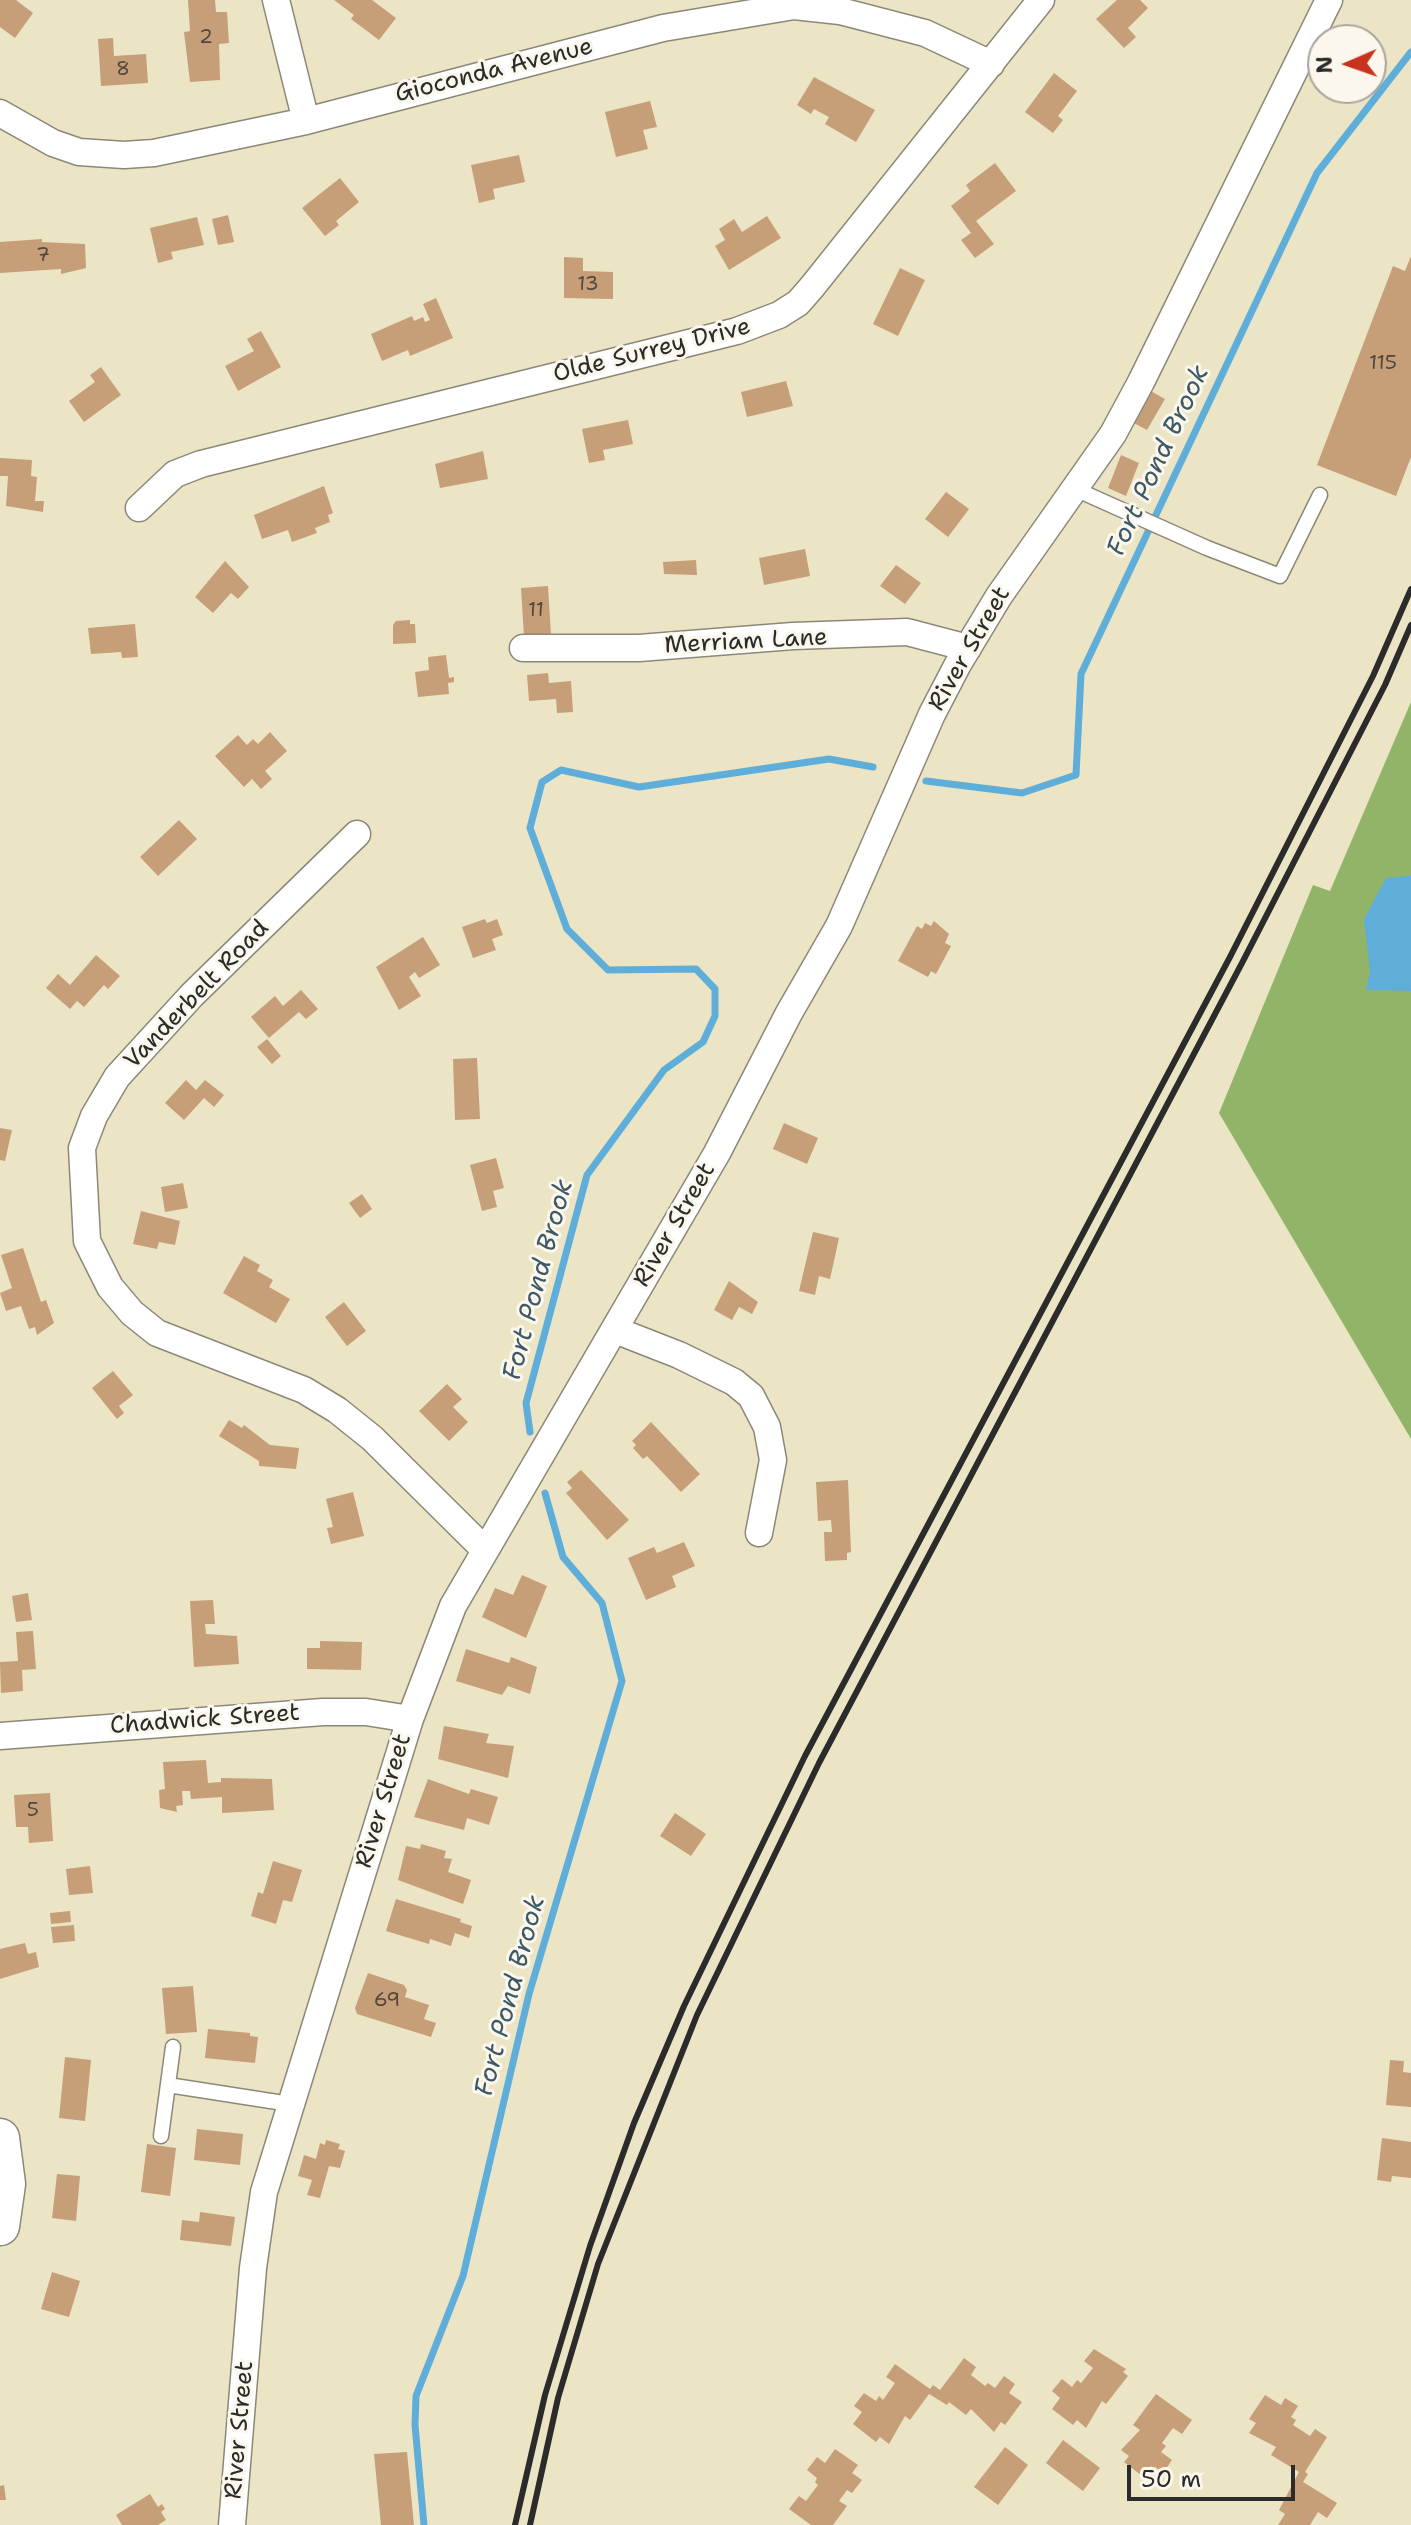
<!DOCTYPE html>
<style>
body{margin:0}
#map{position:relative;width:1411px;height:2525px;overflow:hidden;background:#ebe5c6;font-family:"Shantell Sans",sans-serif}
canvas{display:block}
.north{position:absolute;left:1307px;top:24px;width:80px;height:80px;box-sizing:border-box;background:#fbf7ec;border:2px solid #a8a59f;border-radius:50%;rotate:268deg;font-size:22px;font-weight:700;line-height:32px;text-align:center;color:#2b2b2b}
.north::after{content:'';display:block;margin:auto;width:28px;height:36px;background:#c8321e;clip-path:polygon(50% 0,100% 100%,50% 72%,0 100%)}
.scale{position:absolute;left:1127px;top:2465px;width:168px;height:36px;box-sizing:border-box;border:4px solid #2b2b2b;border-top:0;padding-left:10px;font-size:24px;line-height:28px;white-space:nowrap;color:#2b2b2b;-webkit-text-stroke:6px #fbf7ec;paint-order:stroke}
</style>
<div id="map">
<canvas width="1411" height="2525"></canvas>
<div class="north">N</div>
<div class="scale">50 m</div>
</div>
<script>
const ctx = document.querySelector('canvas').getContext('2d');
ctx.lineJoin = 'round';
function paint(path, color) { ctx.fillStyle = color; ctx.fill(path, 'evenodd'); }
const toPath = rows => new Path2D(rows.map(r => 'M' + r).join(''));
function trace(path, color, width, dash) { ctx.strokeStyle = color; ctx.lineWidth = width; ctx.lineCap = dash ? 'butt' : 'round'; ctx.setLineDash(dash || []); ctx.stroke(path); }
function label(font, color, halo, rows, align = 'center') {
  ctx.font = font + ' "Shantell Sans",sans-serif'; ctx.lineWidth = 6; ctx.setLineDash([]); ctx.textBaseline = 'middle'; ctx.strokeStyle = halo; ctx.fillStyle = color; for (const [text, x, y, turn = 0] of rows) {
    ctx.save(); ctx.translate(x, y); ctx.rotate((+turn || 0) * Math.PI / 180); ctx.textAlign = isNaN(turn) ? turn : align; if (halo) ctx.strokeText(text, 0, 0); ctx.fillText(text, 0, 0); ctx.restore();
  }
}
paint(toPath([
 [1411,702,1411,1439,1219,1113,1313,885,1330,891]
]), '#91b468');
paint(toPath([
 [1411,876,1411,991,1366,990,1370,971,1364,919,1386,878]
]), '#5faed9');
trace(toPath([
 [926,781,1022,793,1076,775,1081,674,1317,173,1411,52],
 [530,1432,526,1403,587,1175,664,1070,703,1042,715,1016,715,989,696,969,608,970,567,929,530,828,542,782,561,770,639,787,829,759,873,767],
 [424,2525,415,2425,416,2396,463,2276,529,1994,622,1681,602,1603,563,1557,545,1493]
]), '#5faed9', 7);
paint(toPath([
 [0,0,16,0,33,13,15,38,0,27],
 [188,0,215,0,216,12,227,12,229,43,219,44,220,80,190,82,184,32,190,31],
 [334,0,372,0,396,18,379,40,351,19,354,15],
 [1117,0,1140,0,1148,8,1128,28,1136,37,1124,48,1096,19],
 [113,38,114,56,146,54,148,83,101,86,98,39],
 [1054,73,1077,91,1058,116,1063,120,1053,133,1025,112],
 [814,77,875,110,856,142,825,124,829,117,814,109,811,114,797,105],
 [650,101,657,127,643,130,648,149,616,157,605,112],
 [519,155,525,182,493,189,495,199,479,203,471,165],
 [995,163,1016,191,976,221,994,244,975,258,961,240,971,233,951,206,970,191,966,185],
 [340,178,359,202,336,221,339,225,325,236,302,208],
 [228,215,234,242,218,245,212,219],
 [767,216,781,238,729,270,715,246,725,240,719,229,734,219,742,232],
 [197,217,204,245,171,252,173,259,158,263,150,228],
 [42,239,42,242,85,244,86,268,61,274,61,269,0,273,0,242],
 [1411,256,1411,457,1396,496,1317,465,1393,266,1405,271],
 [564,257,583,258,583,271,613,272,613,299,564,298],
 [900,268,925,280,898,336,873,324],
 [436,298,453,338,410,356,408,350,382,361,371,334,412,316,414,321,423,317,425,322,430,320,423,304],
 [261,331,281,367,238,391,225,366,254,351,247,339],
 [101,367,121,395,84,422,69,401,95,382,90,375],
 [786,381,793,406,747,417,741,392],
 [1149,390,1165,399,1147,430,1132,422],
 [628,420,633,444,603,450,605,460,589,463,582,429],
 [483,451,488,479,440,488,435,464],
 [1121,455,1139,463,1126,496,1108,488],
 [0,458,32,460,31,476,37,477,35,501,44,501,43,512,6,506,8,476,0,476],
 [324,486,333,513,328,515,330,522,315,528,317,533,292,542,288,530,262,539,254,515],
 [946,492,969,509,948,537,925,519],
 [805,549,810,576,764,585,759,558],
 [696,560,697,575,664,574,663,562],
 [225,561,249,587,238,599,231,593,213,613,195,597],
 [896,565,921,583,905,604,880,586],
 [548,586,551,635,524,637,521,588],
 [410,620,410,624,415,624,416,643,393,644,393,625,396,621],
 [135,624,138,657,122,658,121,652,91,654,88,628],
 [446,655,449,678,454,677,454,682,448,683,449,694,418,697,415,672,429,670,428,657],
 [548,673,549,683,571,681,573,712,557,713,556,699,529,701,527,675],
 [270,732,287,751,265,771,272,779,261,789,252,779,244,787,215,756,238,735,247,745,253,739,258,744],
 [179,820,197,839,158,876,140,857],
 [485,919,487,923,497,919,503,935,492,939,496,950,473,958,462,927],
 [934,921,949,934,945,943,951,946,936,974,931,971,928,977,898,961,917,926,922,929,925,923,931,926],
 [423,937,440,965,419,978,415,972,409,977,421,996,399,1010,376,967],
 [96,955,120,976,108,989,104,985,84,1007,77,1001,70,1009,46,988,58,974,70,985],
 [301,990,318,1009,306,1019,299,1012,269,1038,251,1017,275,996,283,1006],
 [267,1039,281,1056,272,1064,257,1047],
 [477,1058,480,1119,455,1120,453,1059],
 [186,1080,196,1090,205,1080,224,1095,214,1107,204,1098,184,1120,165,1103],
 [784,1123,818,1138,807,1164,773,1149],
 [0,1128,12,1130,5,1161,0,1160],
 [496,1158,504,1188,493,1191,497,1207,482,1211,470,1165],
 [183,1183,188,1208,165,1212,161,1187],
 [362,1194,372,1209,360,1218,349,1203],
 [141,1211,180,1221,175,1245,159,1242,157,1249,133,1244],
 [813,1232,839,1238,830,1279,819,1276,815,1295,799,1291],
 [23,1248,41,1302,46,1300,54,1323,37,1335,35,1327,29,1329,21,1306,6,1311,0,1293,12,1288,1,1255],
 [244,1256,260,1265,257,1271,273,1280,269,1287,290,1299,276,1323,223,1293],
 [729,1281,758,1302,752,1314,739,1307,732,1320,714,1310],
 [344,1302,366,1331,347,1346,325,1317],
 [113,1371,133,1395,119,1406,124,1413,117,1419,92,1388],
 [447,1384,462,1399,453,1407,468,1422,449,1441,419,1411],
 [229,1420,242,1428,244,1425,270,1445,299,1448,296,1469,259,1466,259,1461,219,1436],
 [651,1422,700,1474,681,1492,647,1456,643,1459,633,1448,636,1445,632,1441],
 [581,1470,629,1520,607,1540,566,1493,572,1488,567,1482],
 [848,1480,851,1552,847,1553,847,1560,825,1561,824,1532,832,1532,831,1520,818,1521,816,1482],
 [353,1492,364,1536,331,1544,327,1528,333,1527,326,1499],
 [684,1542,695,1566,672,1576,676,1587,646,1600,628,1558,654,1547,657,1553],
 [522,1575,547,1586,526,1638,482,1617,495,1588,513,1595],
 [28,1593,32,1620,16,1622,12,1596],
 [213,1600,215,1624,205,1624,206,1634,237,1636,239,1664,194,1667,190,1601],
 [33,1631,36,1669,22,1670,23,1691,1,1693,0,1662,18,1661,16,1632],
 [320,1641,362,1642,361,1670,307,1669,307,1648,320,1648],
 [466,1649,509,1663,511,1657,537,1667,530,1694,508,1686,502,1695,456,1681],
 [444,1726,489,1734,486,1743,514,1746,508,1778,438,1759],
 [206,1760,208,1783,221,1782,221,1778,272,1779,274,1810,222,1813,222,1797,191,1799,190,1791,182,1791,183,1805,176,1806,177,1812,160,1808,159,1790,165,1789,163,1762],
 [428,1779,469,1794,471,1789,498,1797,489,1825,467,1818,464,1830,414,1817],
 [50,1793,53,1841,29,1843,28,1827,16,1827,14,1795],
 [675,1813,706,1834,691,1856,660,1836],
 [421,1844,446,1851,444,1858,452,1859,448,1872,471,1880,463,1904,398,1880,406,1846,420,1849],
 [273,1861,302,1870,292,1902,283,1900,276,1924,251,1916,258,1892,263,1894],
 [90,1866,93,1893,69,1895,66,1869],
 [396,1899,461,1919,460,1922,472,1926,469,1938,455,1933,451,1946,430,1939,429,1944,386,1931],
 [70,1911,71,1922,51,1924,50,1913],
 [74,1925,75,1941,53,1943,51,1927],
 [25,1943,28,1954,36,1952,39,1967,0,1979,0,1949],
 [368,1973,404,1985,407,1990,405,1997,429,2005,424,2019,436,2023,431,2037,357,2014,355,2008],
 [193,1986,197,2032,166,2034,162,1988],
 [208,2029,250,2033,250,2036,258,2037,255,2063,205,2058],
 [65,2057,91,2060,85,2121,59,2118],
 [1390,2060,1404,2061,1403,2072,1411,2073,1411,2107,1386,2105],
 [197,2129,243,2134,240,2165,194,2160],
 [1382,2138,1411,2142,1411,2178,1392,2176,1391,2182,1377,2180],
 [326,2140,340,2144,338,2149,345,2151,340,2168,329,2166,320,2198,307,2195,312,2180,298,2176,304,2155,316,2159,320,2143,325,2145],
 [147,2144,176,2148,170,2196,141,2192],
 [57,2174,80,2176,76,2221,52,2218],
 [200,2212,235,2217,231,2246,180,2240,182,2220,199,2222],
 [52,2272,80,2281,69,2317,41,2309],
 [1094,2349,1126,2369,1123,2372,1128,2376,1106,2404,1102,2401,1086,2428,1077,2420,1073,2425,1052,2409,1060,2398,1052,2391,1062,2379,1072,2387,1077,2380,1081,2383,1093,2368,1084,2361],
 [964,2358,976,2367,971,2375,985,2386,988,2383,995,2388,1004,2376,1015,2384,1009,2393,1022,2402,1005,2425,1001,2422,994,2432,971,2409,966,2415,949,2402,947,2405,929,2394,910,2420,905,2416,889,2444,880,2437,876,2442,853,2424,862,2412,854,2406,864,2393,876,2401,879,2396,883,2400,895,2383,886,2377,895,2364,930,2389,933,2385,940,2390],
 [1156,2394,1192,2420,1182,2434,1173,2428,1162,2443,1166,2446,1161,2452,1172,2460,1163,2473,1155,2467,1146,2479,1124,2462,1129,2456,1121,2450,1140,2430,1133,2425],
 [1265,2395,1281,2405,1285,2398,1298,2406,1291,2417,1296,2420,1293,2425,1310,2436,1315,2429,1327,2437,1305,2472,1308,2474,1303,2482,1337,2503,1327,2518,1318,2512,1310,2525,1278,2525,1285,2514,1279,2510,1299,2472,1271,2455,1276,2447,1249,2433,1256,2423,1249,2419],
 [1063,2440,1100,2468,1083,2491,1046,2463],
 [1005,2447,1028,2465,998,2505,974,2487],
 [835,2449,858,2465,852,2473,862,2480,852,2493,847,2490,839,2501,847,2506,833,2525,811,2525,789,2509,799,2496,806,2501,818,2485,815,2482,817,2478,807,2470,817,2457,825,2463],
 [407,2452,414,2525,381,2525,374,2454],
 [4,2485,6,2500,0,2500,0,2486],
 [150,2494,158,2507,162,2504,165,2509,161,2512,166,2520,158,2525,122,2525,116,2515]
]), '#c69e78');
const lane = toPath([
 [1073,488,1207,548,1280,576,1320,495],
 [168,2085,290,2104],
 [161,2136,173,2047]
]);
const street = toPath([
 [276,0,306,121],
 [0,113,53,143,79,152,124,155,154,153,306,121,663,28,794,6,840,11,925,33,991,64],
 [139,508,175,474,201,464,737,331,779,315,798,303,812,287,1041,0],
 [523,648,639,648,793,636,907,632,968,648],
 [357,834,192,995,117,1077,94,1116,82,1148,87,1241,110,1287,132,1313,157,1333,304,1390,337,1410,372,1438,484,1549],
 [615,1330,679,1355,734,1382,751,1396,767,1427,773,1460,759,1533],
 [0,1736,323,1712,366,1712,410,1719],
 [232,2525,253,2268,264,2192,410,1719,453,1606,717,1153,789,1013,839,926,932,714,958,664,999,596,1113,434,1141,382,1329,0]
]);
const secondary = toPath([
 [0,2138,6,2184,0,2226]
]);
trace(lane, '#8b8878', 17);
trace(street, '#8b8878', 29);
trace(secondary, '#8b8878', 41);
trace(lane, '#fff', 14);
trace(street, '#fff', 26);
trace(secondary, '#fff', 38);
trace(toPath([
 [515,2525,545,2395,590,2246,634,2123,684,2006,805,1756,1230,957,1373,676,1411,589],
 [530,2525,558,2398,598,2264,697,2015,819,1763,1242,963,1385,685,1411,625]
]), '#2b2b2b', 6);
label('20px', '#52483e', null, [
 ["2",206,38],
 ["8",123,70],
 ["7",43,256],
 ["13",588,285],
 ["115",1383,364],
 ["11",536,611],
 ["5",33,1811],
 ["69",387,2001]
]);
label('24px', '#2b2b2b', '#fbf7ec', [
 ["Gioconda Avenue",494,71,-14],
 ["Olde Surrey Drive",652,351,-14],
 ["Merriam Lane",746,642,-3],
 ["River Street",970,649,-60],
 ["Vanderbelt Road",197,995,-46],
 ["River Street",675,1225,-60],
 ["Chadwick Street",205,1720,-4],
 ["River Street",384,1801,-73],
 ["River Street",240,2430,-85]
]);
label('italic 26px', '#3d5968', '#fbf7ec', [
 ["Fort Pond Brook",1159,461,-65],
 ["Fort Pond Brook",539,1280,-75],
 ["Fort Pond Brook",511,1996,-75]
]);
</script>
